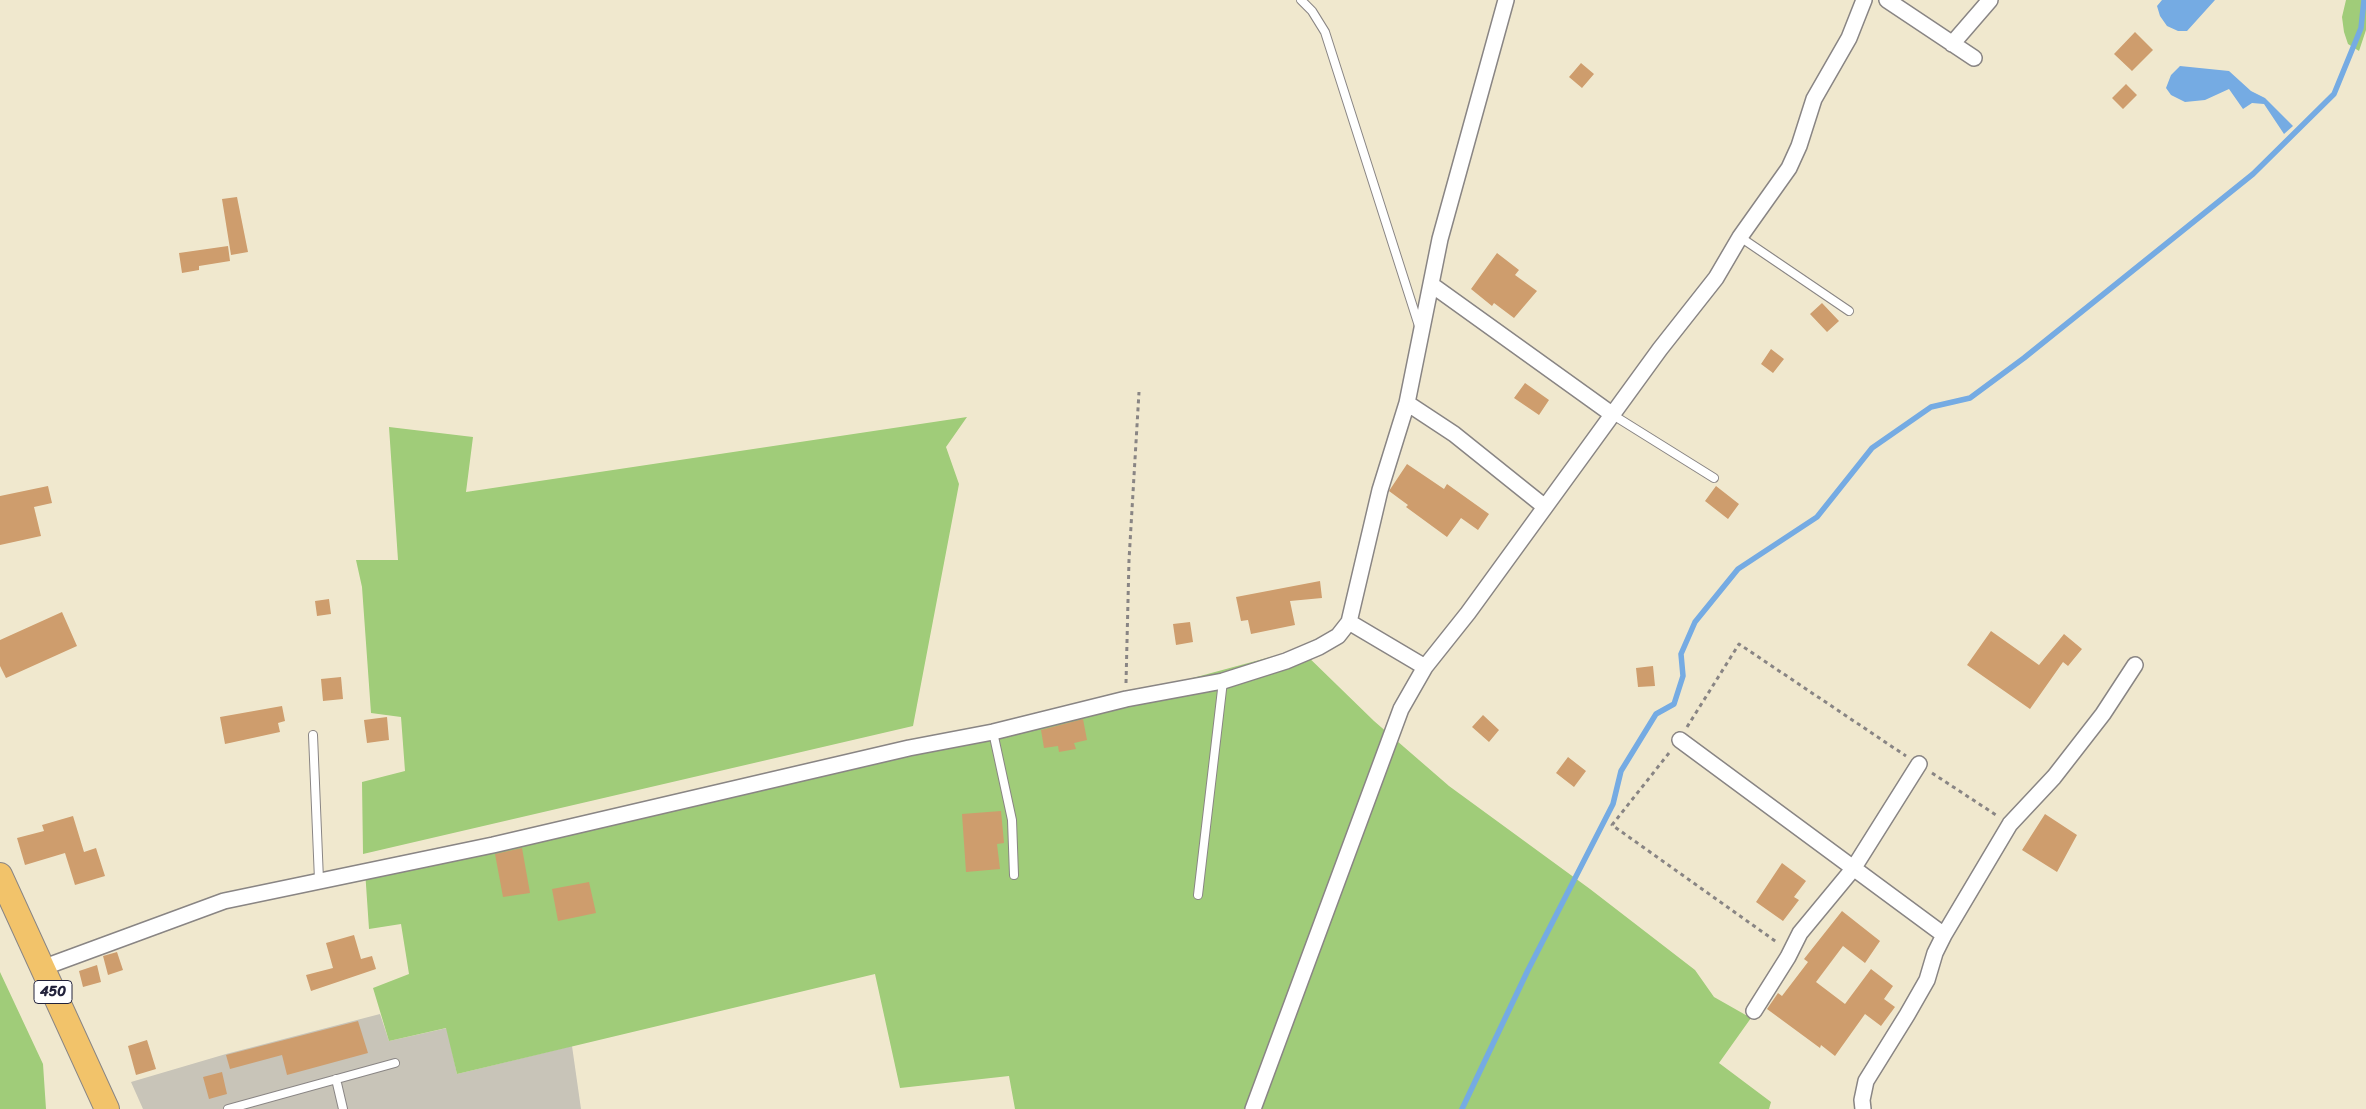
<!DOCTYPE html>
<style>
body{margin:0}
canvas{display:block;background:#f0e8ce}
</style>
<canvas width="2366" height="1109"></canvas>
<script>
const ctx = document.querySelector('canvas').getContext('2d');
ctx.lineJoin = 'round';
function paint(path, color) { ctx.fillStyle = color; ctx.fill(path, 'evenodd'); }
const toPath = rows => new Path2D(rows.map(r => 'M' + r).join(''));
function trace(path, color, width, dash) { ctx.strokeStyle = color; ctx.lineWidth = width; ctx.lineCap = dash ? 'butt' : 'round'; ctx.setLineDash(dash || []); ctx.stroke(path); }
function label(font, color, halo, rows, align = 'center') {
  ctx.font = font + ' Sriracha,sans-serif'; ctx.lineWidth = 4; ctx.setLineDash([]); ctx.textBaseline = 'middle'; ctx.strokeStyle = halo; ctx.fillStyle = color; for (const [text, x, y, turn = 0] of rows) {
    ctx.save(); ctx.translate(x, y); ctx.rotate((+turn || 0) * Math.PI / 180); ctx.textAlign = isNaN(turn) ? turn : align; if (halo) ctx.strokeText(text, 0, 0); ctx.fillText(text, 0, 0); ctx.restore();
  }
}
paint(toPath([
 [380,1014,389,1041,447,1028,457,1074,572,1046,581,1109,143,1109,131,1082,226,1054]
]), '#c8c4b8');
paint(toPath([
 [2346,0,2366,0,2366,30,2359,51,2348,44,2344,32,2342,17],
 [967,417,946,447,959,484,913,726,363,854,362,782,405,771,401,717,371,713,362,587,356,560,398,560,389,427,473,437,466,492],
 [1300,649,1374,721,1449,786,1590,889,1695,970,1714,997,1751,1018,1719,1063,1771,1102,1769,1109,1015,1109,1009,1076,900,1088,875,974,457,1074,446,1028,389,1041,373,988,409,974,401,924,369,929,365,870,1104,702],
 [0,972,43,1064,46,1109,0,1109]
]), '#a0cc79');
paint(toPath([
 [2162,0,2215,0,2187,31,2178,31,2167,26,2160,16,2157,6],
 [2180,66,2229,71,2251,91,2265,98,2293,126,2284,134,2264,104,2252,103,2243,109,2229,89,2205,100,2185,102,2171,95,2166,88,2171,75]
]), '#75abe3');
trace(toPath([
 [1462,1109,1528,970,1613,804,1621,771,1656,714,1674,704,1683,676,1681,654,1695,622,1738,569,1817,517,1872,448,1931,407,1970,398,2024,358,2253,174,2334,94,2361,28,2364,0]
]), '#75abe3', 5.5);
paint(toPath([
 [2135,32,2153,50,2132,71,2114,54],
 [1581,63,1594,74,1582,88,1569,77],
 [2126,84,2137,95,2123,109,2112,98],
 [237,197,248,252,231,255,222,199],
 [228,246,230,261,199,266,199,270,182,273,179,253],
 [1497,253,1519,270,1515,275,1537,291,1514,318,1494,303,1492,306,1471,289],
 [1822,303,1839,321,1827,332,1810,314],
 [1771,349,1784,359,1773,373,1761,364],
 [1525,383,1549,400,1539,415,1514,398],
 [1407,464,1444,489,1447,484,1489,514,1478,530,1461,518,1447,537,1406,507,1408,505,1389,491],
 [48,486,52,503,34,507,41,536,0,545,0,496],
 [1716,486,1739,504,1728,519,1705,501],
 [1320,581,1322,598,1290,601,1295,625,1251,634,1248,620,1241,621,1236,597],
 [329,599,331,614,317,616,315,601],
 [62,612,77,646,6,678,0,666,0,640],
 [1190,622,1193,642,1176,645,1173,624],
 [1991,631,2039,665,2064,634,2082,649,2068,666,2063,662,2030,709,1967,665],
 [1653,666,1655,686,1638,687,1636,668],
 [341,677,343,699,323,701,321,679],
 [282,706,285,721,278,723,280,732,225,744,220,717],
 [1483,715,1499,730,1489,742,1472,727],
 [387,717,389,740,367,743,364,720],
 [1083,719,1087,740,1074,743,1076,749,1059,752,1058,746,1044,748,1041,730],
 [1568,757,1586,771,1574,787,1556,773],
 [1001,811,1004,843,997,844,1000,869,966,872,962,814],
 [2045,814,2077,835,2057,872,2022,850],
 [73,816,84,852,96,848,105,876,75,885,65,853,25,865,17,838,44,831,42,825],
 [522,848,530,893,503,897,495,854],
 [1782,863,1806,881,1794,897,1799,900,1783,921,1756,902],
 [589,882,596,913,558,921,552,889],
 [1842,911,1880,941,1865,963,1843,946,1816,982,1845,1004,1871,969,1893,986,1884,999,1895,1007,1881,1026,1865,1014,1835,1056,1821,1045,1820,1048,1767,1009,1778,993,1782,996,1808,962,1804,959],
 [354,935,361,959,372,956,376,969,311,991,306,975,333,968,326,943],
 [117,952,123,970,108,975,103,956],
 [97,965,101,982,83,987,79,971],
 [358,1021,368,1053,287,1075,282,1055,230,1069,226,1055],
 [147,1040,156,1069,136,1075,128,1046],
 [222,1072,227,1094,209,1099,203,1077]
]), '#ce9d6d');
const service = toPath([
 [1301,0,1312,11,1325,32,1419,326],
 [1740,237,1849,311],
 [1613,415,1714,478],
 [993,732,1012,820,1014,875],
 [313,735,319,880],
 [1198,895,1223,681],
 [336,1079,343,1109],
 [228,1109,395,1063]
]);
const minor = toPath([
 [1887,0,1974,58],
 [1952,44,1990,0],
 [1432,285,1613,415],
 [1407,403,1454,434,1545,507],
 [1349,622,1425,667],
 [1680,740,1944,935],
 [42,968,224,901,493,845,909,748,993,732,1126,699,1223,681,1286,661,1319,647,1338,636,1349,622,1380,490,1407,403,1440,239,1506,0],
 [1754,1011,1788,957,1800,933,1853,869,1919,764],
 [1253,1109,1401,709,1425,667,1468,613,1660,349,1716,278,1740,237,1789,168,1799,146,1814,99,1849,38,1864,0],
 [1863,1109,1862,1100,1866,1081,1907,1015,1927,980,1935,953,1944,935,2010,824,2054,777,2103,714,2135,665]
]);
const primary = toPath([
 [0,875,107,1109]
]);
trace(service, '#898584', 10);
trace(minor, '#898584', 18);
trace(primary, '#898584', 26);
trace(toPath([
 [1126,683,1129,560,1139,392],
 [1687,727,1739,644,1906,756],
 [1669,753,1612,825,1778,943],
 [1932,773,1996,815]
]), '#898584', 3, [4, 4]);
trace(service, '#fff', 8);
trace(minor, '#fff', 15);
trace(primary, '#f2c36a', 24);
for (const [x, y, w] of [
 [53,992,38]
]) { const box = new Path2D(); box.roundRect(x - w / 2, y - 11.5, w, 23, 4); ctx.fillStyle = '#fff'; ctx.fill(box); trace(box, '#22223b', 1); }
label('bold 14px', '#22223b', null, [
 ["450",53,992]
]);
</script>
